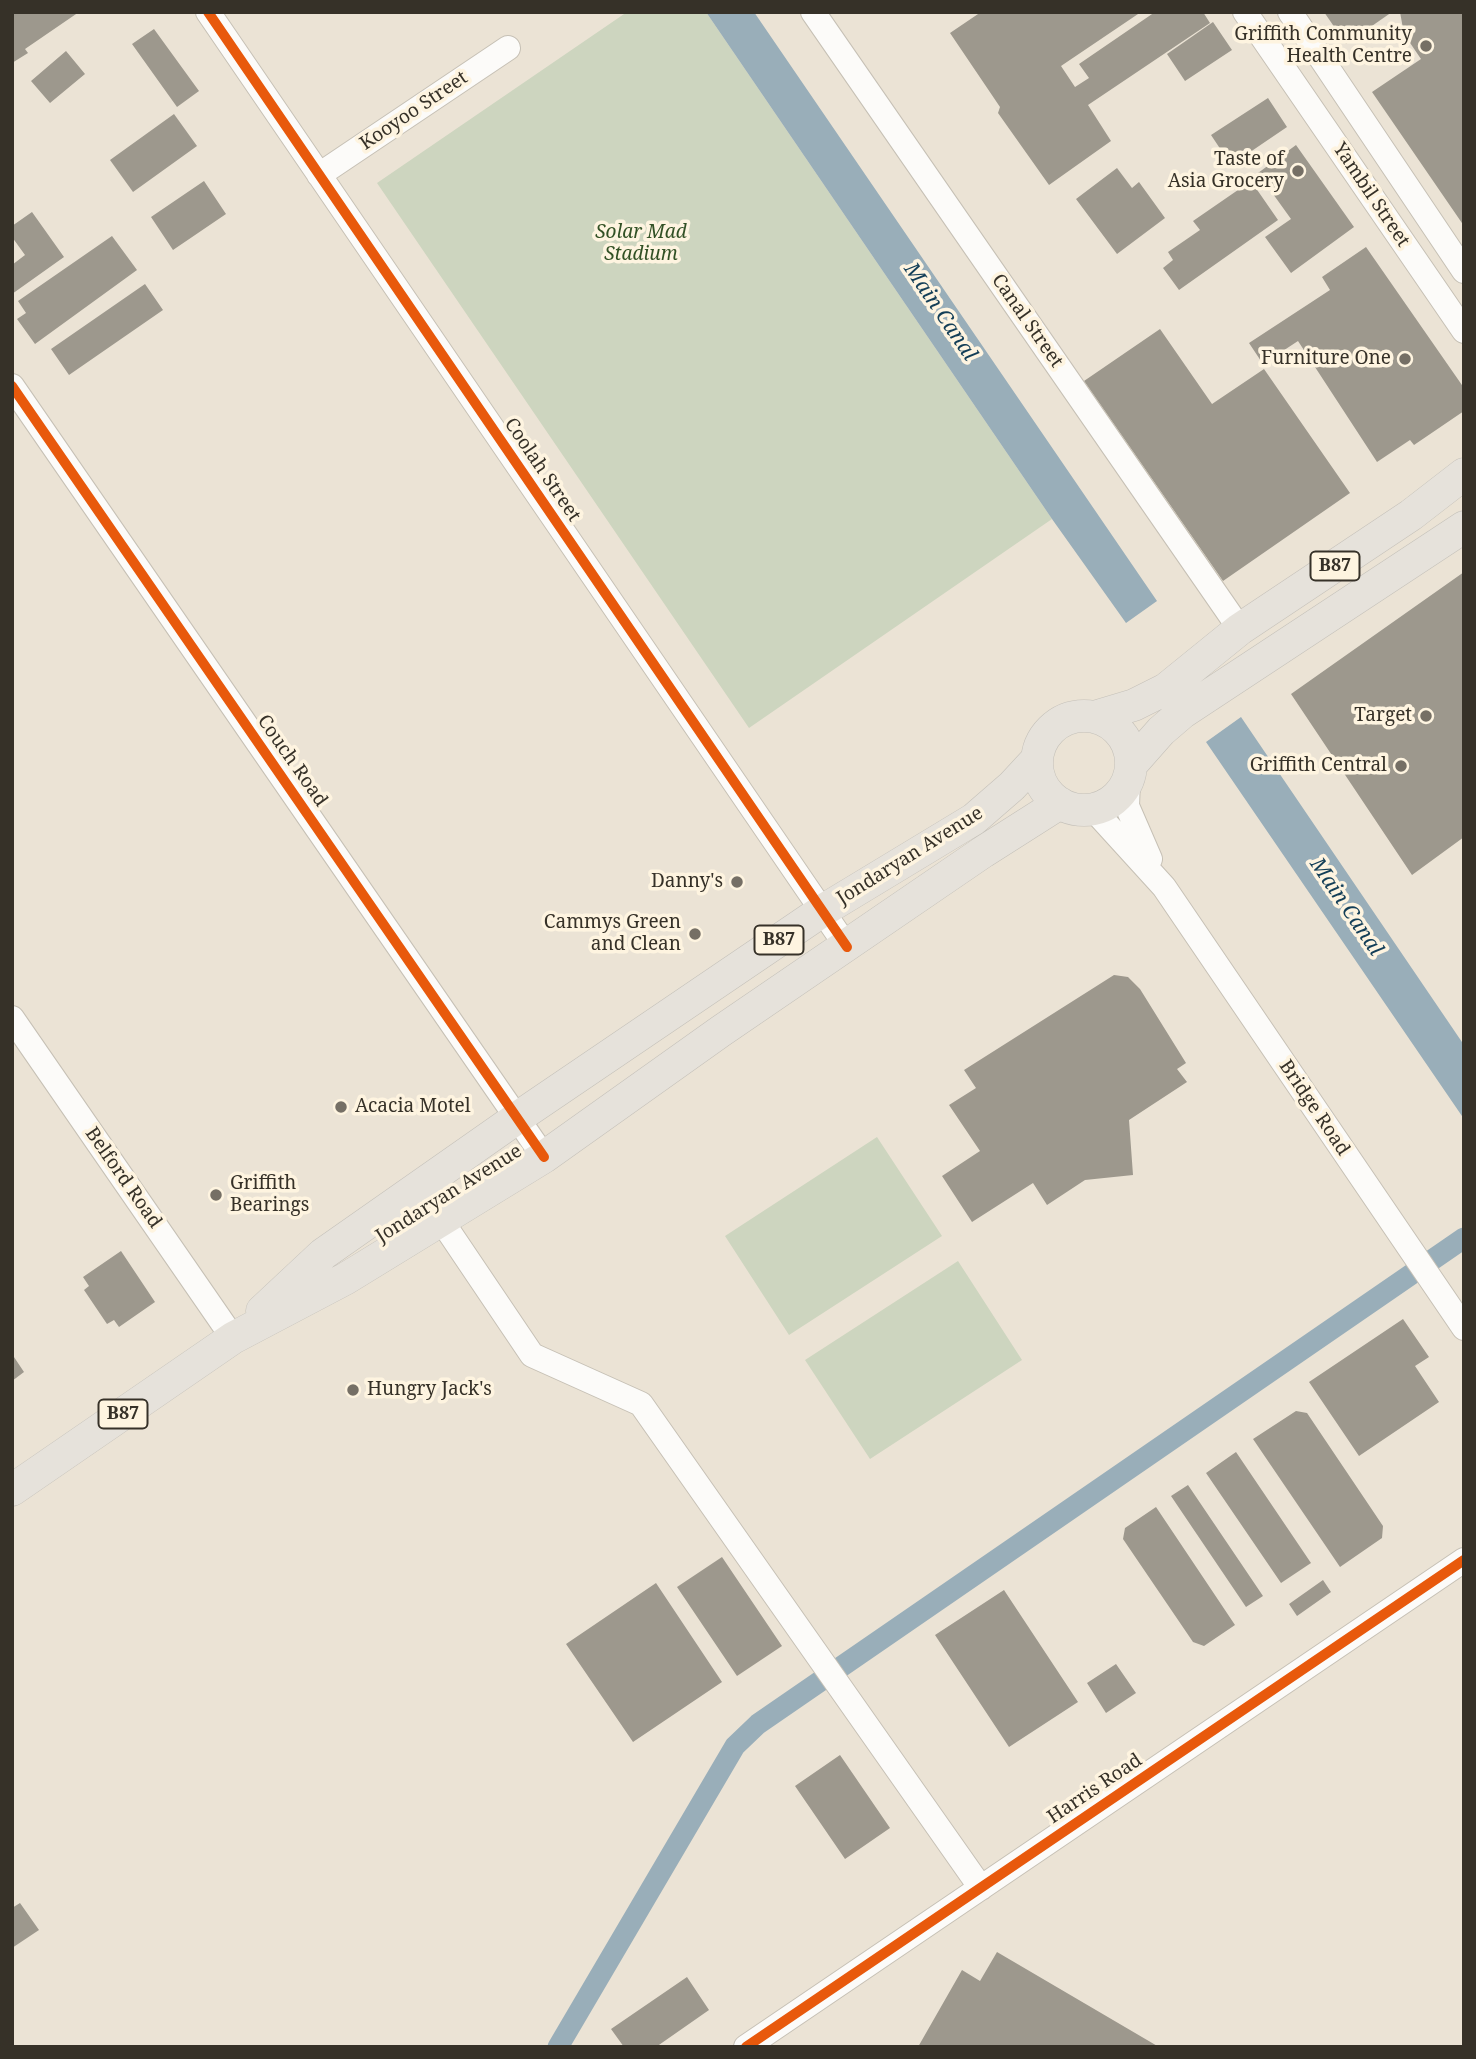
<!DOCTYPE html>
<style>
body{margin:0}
#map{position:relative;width:1476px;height:2059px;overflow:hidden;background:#ebe3d5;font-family:"Noto Serif",serif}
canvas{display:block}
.frame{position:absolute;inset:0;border:14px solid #363128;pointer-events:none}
</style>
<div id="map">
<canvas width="1476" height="2059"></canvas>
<div class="frame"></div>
</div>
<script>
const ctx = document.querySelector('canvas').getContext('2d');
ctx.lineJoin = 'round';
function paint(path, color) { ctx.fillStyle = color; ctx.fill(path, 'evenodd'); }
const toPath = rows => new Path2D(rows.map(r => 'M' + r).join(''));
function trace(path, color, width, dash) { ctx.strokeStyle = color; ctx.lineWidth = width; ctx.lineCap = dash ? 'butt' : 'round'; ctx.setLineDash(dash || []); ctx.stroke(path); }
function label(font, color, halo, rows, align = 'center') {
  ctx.font = font + ' "Noto Serif",serif'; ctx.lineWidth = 7; ctx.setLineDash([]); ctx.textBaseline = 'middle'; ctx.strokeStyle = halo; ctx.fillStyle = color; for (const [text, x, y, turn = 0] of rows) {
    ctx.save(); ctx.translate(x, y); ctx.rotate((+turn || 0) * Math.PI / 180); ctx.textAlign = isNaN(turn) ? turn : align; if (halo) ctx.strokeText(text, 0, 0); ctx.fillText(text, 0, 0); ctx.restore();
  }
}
paint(toPath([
 [627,12,706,12,1052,519,749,728,377,183],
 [877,1137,942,1236,789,1335,725,1236],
 [958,1261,1022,1360,870,1459,805,1360]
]), '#cdd5bf');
paint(toPath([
 [706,12,754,12,1157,601,1126,623,1052,519],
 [1241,717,1464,1045,1464,1119,1206,742]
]), '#99aeb9');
trace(toPath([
 [558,2047,735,1746,758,1724,1464,1238]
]), '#99aeb9', 21);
paint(toPath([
 [12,12,79,12,25,49,28,53,12,63],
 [981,12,1141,12,1061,66,1075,87,1089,78,1079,64,1155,12,1203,12,1210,23,1088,105,1111,141,1049,185,998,113,1000,107,950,33],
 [1324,12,1392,12,1346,44],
 [1400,12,1464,12,1464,226,1372,92,1421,59,1404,34],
 [1213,22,1232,50,1185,81,1167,54],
 [154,29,199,91,177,107,132,44],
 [66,51,85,74,50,103,31,81],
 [1268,98,1287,127,1231,165,1211,135],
 [174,114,197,146,133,192,110,160],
 [1296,145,1354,227,1291,273,1265,237,1291,219,1258,173],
 [1117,168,1132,188,1139,182,1165,218,1117,254,1076,199],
 [204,181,226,214,173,250,151,217],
 [1251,181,1278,220,1179,290,1163,268,1173,260,1168,252,1200,230,1193,221],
 [32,212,64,257,12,294,12,265,25,255,12,237,12,226],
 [112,236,137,270,35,344,17,319,26,313,18,301],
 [1366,247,1464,388,1464,411,1414,445,1410,440,1377,462,1298,341,1263,364,1249,343,1330,290,1322,277],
 [145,284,163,310,69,375,51,349],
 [1160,329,1212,404,1264,369,1350,493,1223,581,1084,381],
 [1464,572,1464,837,1412,875,1291,694],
 [1114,975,1128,977,1140,989,1186,1063,1177,1069,1187,1082,1129,1120,1133,1175,1085,1180,1047,1205,1033,1183,972,1222,942,1176,980,1151,949,1105,976,1088,964,1070],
 [121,1251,155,1302,119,1327,114,1320,107,1324,84,1290,89,1286,83,1277],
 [1403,1319,1429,1357,1415,1366,1439,1402,1359,1456,1309,1382],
 [12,1354,24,1372,12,1381],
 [1296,1411,1307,1413,1383,1526,1382,1538,1340,1567,1253,1439],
 [1236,1452,1311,1563,1281,1583,1206,1473],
 [1188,1485,1263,1596,1246,1607,1171,1496],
 [1156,1507,1235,1625,1204,1646,1193,1642,1123,1539,1125,1528],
 [722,1557,782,1646,737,1676,677,1587],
 [1323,1580,1331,1592,1297,1616,1289,1604],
 [656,1583,722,1682,633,1742,566,1644],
 [1004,1590,1078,1702,1009,1747,935,1635],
 [1116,1664,1136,1693,1106,1713,1087,1683],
 [840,1755,890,1828,845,1859,795,1786],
 [20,1903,39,1930,12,1948,12,1908],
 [997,1952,1159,2047,918,2047,962,1970,980,1981],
 [687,1977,709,2010,656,2047,624,2047,611,2029]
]), '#9d988d');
const minor = toPath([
 [208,12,847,947],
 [813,12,1240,629],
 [1245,12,1464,331],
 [1290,12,1464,271],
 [319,175,508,48],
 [12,386,544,1157],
 [1128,781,1127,806,1150,859],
 [1093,809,1164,887,1464,1328],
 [12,1018,233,1338],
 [441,1220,532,1355,641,1404,981,1888],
 [746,2047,1464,1560]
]);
const major = toPath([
 '1037 763a47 47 0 1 1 94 0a47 47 0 1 1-94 0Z',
 [1094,717,1134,705,1166,689,1240,629,1411,515,1464,474],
 [1131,765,1161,731,1182,713,1464,527],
 [262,1311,323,1254,517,1118,822,911,974,819,1012,786,1037,759],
 [12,1490,233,1338,345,1279,544,1157,721,1031,983,852,1060,803]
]);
trace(minor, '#c6c0b5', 26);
trace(major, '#c4c0b9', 33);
trace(minor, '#fcfbf9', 24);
trace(major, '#e6e2db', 32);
trace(toPath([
 [208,12,847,947],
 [12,386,544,1157],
 [746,2047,1464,1560]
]), '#e8590c', 10);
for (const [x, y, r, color] of [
 [1426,46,7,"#756f65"],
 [1298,171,7,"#756f65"],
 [1405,359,7,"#756f65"],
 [1426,716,7,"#756f65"],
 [1401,766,7,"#756f65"],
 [737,882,7,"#756f65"],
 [695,934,7,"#756f65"],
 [341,1107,7,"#756f65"],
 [216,1195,7,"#756f65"],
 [353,1390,7,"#756f65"]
]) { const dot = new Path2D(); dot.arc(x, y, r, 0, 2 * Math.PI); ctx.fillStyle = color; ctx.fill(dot); trace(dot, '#fef4e0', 2.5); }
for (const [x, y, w] of [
 [1335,566,49],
 [779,940,49],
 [123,1414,49]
]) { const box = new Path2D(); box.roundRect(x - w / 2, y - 14.5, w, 29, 5); ctx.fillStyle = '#fef4e0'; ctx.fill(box); trace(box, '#363128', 2); }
label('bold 18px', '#363128', null, [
 ["B87",1335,566],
 ["B87",779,940],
 ["B87",123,1414]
]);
label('19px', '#363128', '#fef4e0', [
 ["Griffith Community",1412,35],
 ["Health Centre",1412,57],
 ["Taste of",1284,160],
 ["Asia Grocery",1284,182],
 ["Furniture One",1391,359],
 ["Target",1412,716],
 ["Griffith Central",1387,766],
 ["Danny's",723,882],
 ["Cammys Green",681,923],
 ["and Clean",681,945],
 ["Acacia Motel",355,1107,"left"],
 ["Griffith",230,1184,"left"],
 ["Bearings",230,1206,"left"],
 ["Hungry Jack's",367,1390,"left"]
], 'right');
label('19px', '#363128', '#fef4e0', [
 ["Kooyoo Street",414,111,-34],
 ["Yambil Street",1371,195,56],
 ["Canal Street",1027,321,55],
 ["Coolah Street",542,470,56],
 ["Couch Road",292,761,55],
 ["Jondaryan Avenue",910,856,-32],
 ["Bridge Road",1314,1108,56],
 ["Belford Road",123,1178,55],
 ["Jondaryan Avenue",449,1194,-32],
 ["Harris Road",1095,1789,-34]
]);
label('italic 19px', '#325125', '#fef4e0', [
 ["Solar Mad",641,233],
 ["Stadium",641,255]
]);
label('italic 21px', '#133e57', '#fef4e0', [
 ["Main Canal",940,312,56],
 ["Main Canal",1346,907,56]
]);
</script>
